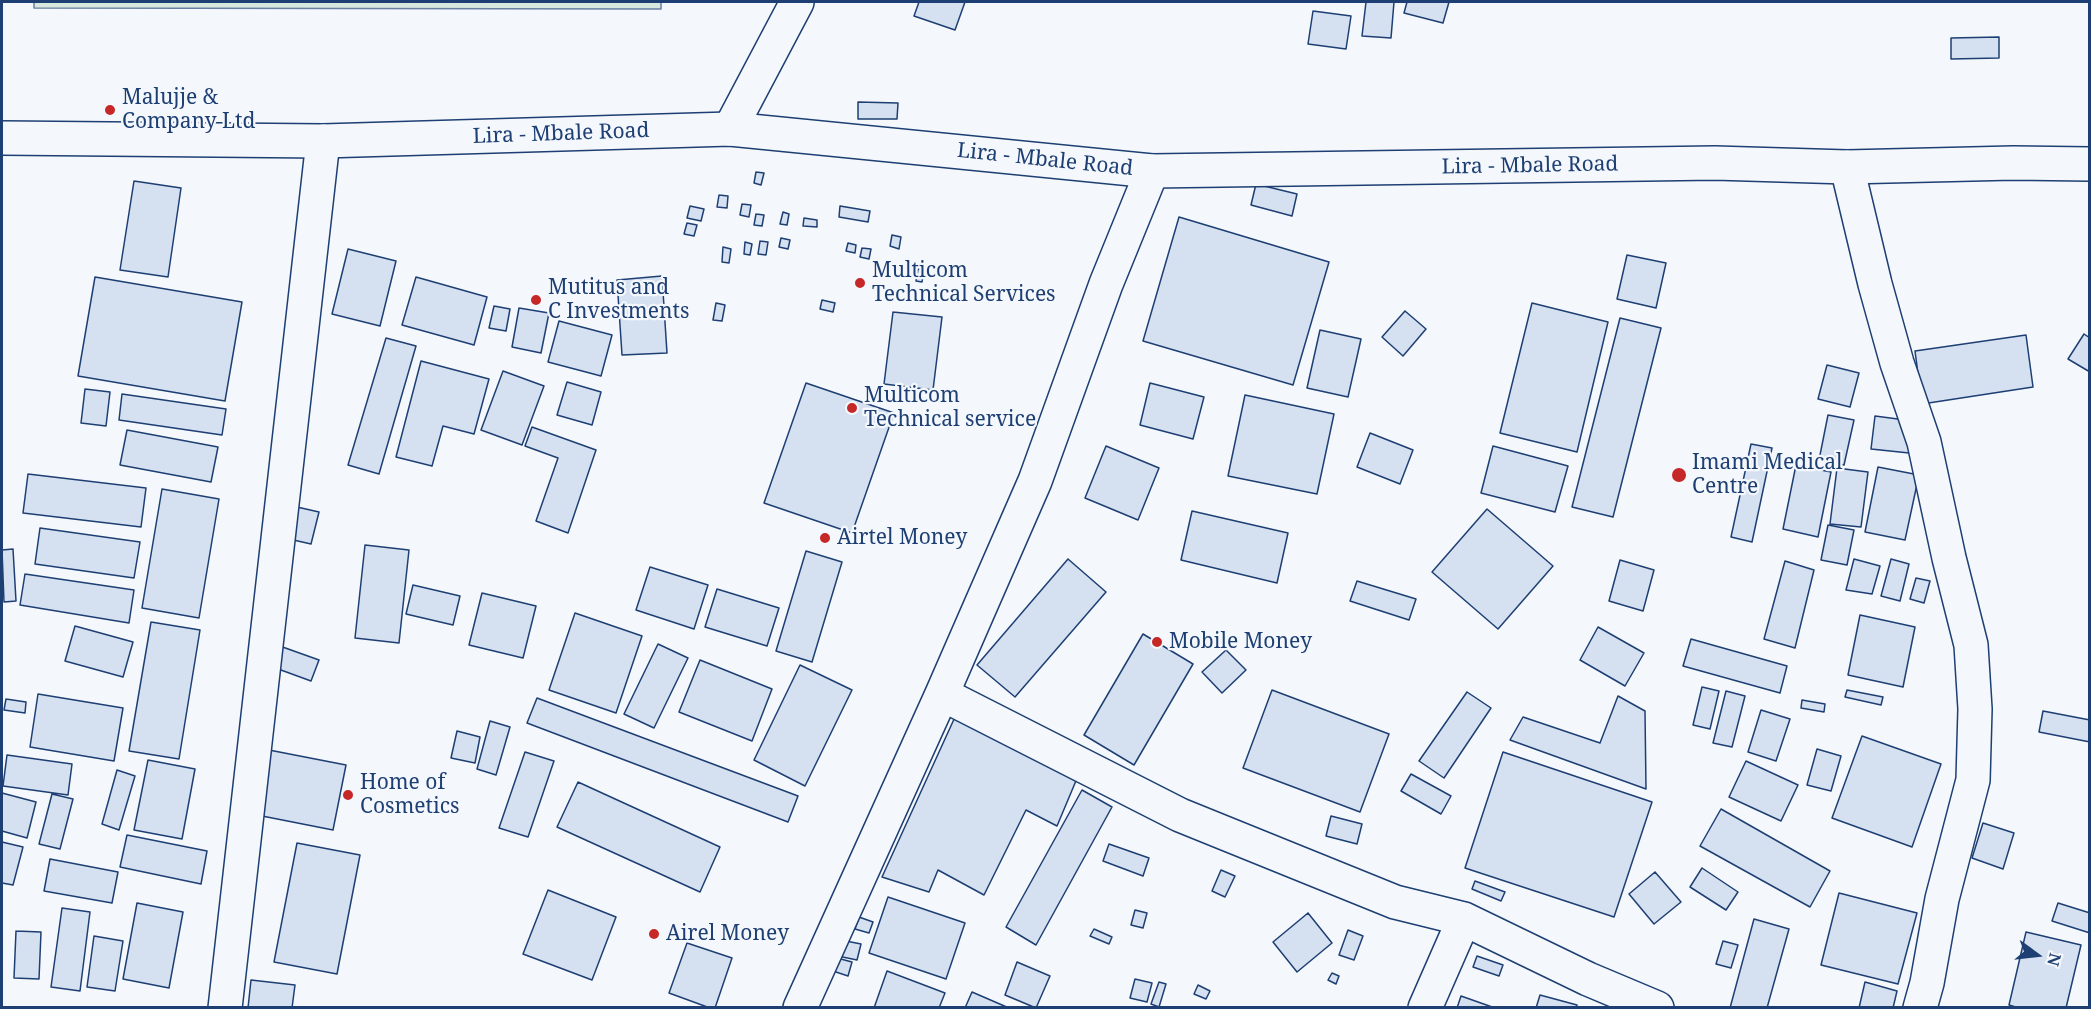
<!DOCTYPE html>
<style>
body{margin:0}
#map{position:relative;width:2091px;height:1009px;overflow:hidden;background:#f4f7fb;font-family:"Noto Serif",serif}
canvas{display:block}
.frame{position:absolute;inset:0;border:3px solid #1d3f73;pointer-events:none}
.north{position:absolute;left:2007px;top:925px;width:60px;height:60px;-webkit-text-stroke:4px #f4f7fb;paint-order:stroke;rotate:105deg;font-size:16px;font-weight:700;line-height:24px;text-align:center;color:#1d3f73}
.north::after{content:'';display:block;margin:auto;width:21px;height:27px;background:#1d3f73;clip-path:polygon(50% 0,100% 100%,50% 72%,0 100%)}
</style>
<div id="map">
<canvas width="2091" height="1009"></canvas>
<div class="frame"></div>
<div class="north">N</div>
</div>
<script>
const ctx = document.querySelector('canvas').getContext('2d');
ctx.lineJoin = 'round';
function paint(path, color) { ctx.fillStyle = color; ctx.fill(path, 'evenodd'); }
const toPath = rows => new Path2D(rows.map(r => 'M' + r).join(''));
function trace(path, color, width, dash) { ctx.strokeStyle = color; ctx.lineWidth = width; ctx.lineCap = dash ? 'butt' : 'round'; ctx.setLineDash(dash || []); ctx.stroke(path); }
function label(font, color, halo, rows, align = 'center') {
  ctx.font = font + ' "Noto Serif",serif'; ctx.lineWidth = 4.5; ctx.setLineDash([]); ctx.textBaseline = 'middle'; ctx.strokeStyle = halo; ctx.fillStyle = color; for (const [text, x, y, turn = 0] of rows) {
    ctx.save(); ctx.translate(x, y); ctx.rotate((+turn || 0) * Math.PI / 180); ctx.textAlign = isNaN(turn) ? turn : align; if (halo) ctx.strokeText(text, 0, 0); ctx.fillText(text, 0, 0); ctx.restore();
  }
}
const green = toPath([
 [34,2,661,2,661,9,34,8,34,2]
]);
paint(green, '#d7e8df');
trace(green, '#687fa3', 1.5);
const building = toPath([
 [919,2,965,2,955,30,914,16,919,2],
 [1366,2,1394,2,1391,38,1362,36,1366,2],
 [1407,2,1449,2,1443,23,1404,13,1407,2],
 [1313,11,1351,16,1346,49,1308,44,1313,11],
 [1999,37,1999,58,1951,59,1951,38,1999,37],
 [858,102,898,103,897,119,858,119,858,102],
 [756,172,764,173,761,185,754,183,756,172],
 [134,181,181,188,168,277,120,270,134,181],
 [1256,184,1297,194,1292,216,1251,205,1256,184],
 [719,195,728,196,727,208,717,207,719,195],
 [742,204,751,205,749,217,740,215,742,204],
 [690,206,704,209,701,221,687,218,690,206],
 [840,206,870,211,868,222,839,217,840,206],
 [783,212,789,214,787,225,780,224,783,212],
 [756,214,764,215,762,226,754,225,756,214],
 [1179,217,1329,262,1293,385,1143,341,1179,217],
 [804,218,817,220,817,227,803,226,804,218],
 [687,223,697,225,694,236,684,234,687,223],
 [892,235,901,237,899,249,890,246,892,235],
 [781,238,790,240,788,249,779,247,781,238],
 [760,241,768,242,766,255,758,254,760,241],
 [745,242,752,244,750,255,744,254,745,242],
 [848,243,856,245,855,253,846,251,848,243],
 [723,247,731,249,729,263,722,262,723,247],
 [862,248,871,249,869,259,860,257,862,248],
 [348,249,396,261,380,326,332,314,348,249],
 [1627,255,1666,263,1656,308,1617,299,1627,255],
 [918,269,924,270,922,282,916,281,918,269],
 [662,276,667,353,622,355,617,280,662,276],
 [95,277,242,302,225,401,78,376,95,277],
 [416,277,487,297,474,345,402,325,416,277],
 [822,300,835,303,833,312,820,309,822,300],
 [716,303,725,305,722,321,713,320,716,303],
 [1532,303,1608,322,1577,452,1500,433,1532,303],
 [494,306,510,309,506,331,489,328,494,306],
 [519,308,549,313,541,353,512,347,519,308],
 [1405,311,1426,329,1403,356,1382,337,1405,311],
 [893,312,942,317,933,390,884,384,893,312],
 [1620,318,1661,328,1613,517,1572,507,1620,318],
 [559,321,612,335,601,376,548,362,559,321],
 [1320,330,1361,339,1348,397,1307,388,1320,330],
 [2084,334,2090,338,2090,372,2068,359,2084,334],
 [2026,335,2033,387,1922,404,1915,351,2026,335],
 [386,338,416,346,379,474,348,465,386,338],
 [421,361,489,379,474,434,443,426,432,466,396,457,421,361],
 [1827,365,1859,373,1850,407,1818,399,1827,365],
 [503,371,544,386,522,445,481,430,503,371],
 [567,382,601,392,592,425,557,415,567,382],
 [806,383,894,413,852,533,764,503,806,383],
 [1150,383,1204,397,1193,439,1140,425,1150,383],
 [85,389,110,392,106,426,81,423,85,389],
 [122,394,226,409,222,435,119,420,122,394],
 [1245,395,1334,414,1317,494,1228,476,1245,395],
 [1828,415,1854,420,1844,465,1819,460,1828,415],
 [1875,416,1913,421,1909,453,1871,449,1875,416],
 [532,427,596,450,568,533,536,521,558,458,525,446,532,427],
 [127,430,218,447,211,482,120,465,127,430],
 [1370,433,1413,450,1400,484,1357,467,1370,433],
 [1751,444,1772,448,1752,542,1731,537,1751,444],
 [1106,446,1159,468,1138,520,1085,498,1106,446],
 [1493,446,1568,466,1555,512,1481,493,1493,446],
 [1796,465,1831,472,1818,537,1783,529,1796,465],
 [1878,467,1919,475,1905,540,1865,532,1878,467],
 [1837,468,1868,472,1861,527,1830,524,1837,468],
 [28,474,146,488,141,527,23,513,28,474],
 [162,489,219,499,199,618,142,608,162,489],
 [297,507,319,512,311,544,289,539,297,507],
 [1487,509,1553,566,1498,629,1432,572,1487,509],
 [1192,511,1288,533,1277,583,1181,560,1192,511],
 [1828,525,1854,530,1847,565,1821,560,1828,525],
 [40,528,140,542,134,578,35,564,40,528],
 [365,545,409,550,399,643,355,638,365,545],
 [13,549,16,601,4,602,2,550,13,549],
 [806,551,842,562,812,662,776,651,806,551],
 [1068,559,1106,592,1015,697,977,665,1068,559],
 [1854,559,1880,566,1872,594,1846,590,1854,559],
 [1891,559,1909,564,1900,601,1881,596,1891,559],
 [1620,560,1654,570,1643,611,1609,601,1620,560],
 [1785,561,1814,570,1795,648,1764,639,1785,561],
 [650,567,708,585,694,629,636,610,650,567],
 [25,574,134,590,129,623,20,605,25,574],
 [1916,578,1930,581,1924,603,1910,599,1916,578],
 [1357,581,1416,599,1409,620,1350,601,1357,581],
 [413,585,460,596,453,625,406,614,413,585],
 [717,589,779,608,767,646,705,627,717,589],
 [482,593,536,606,523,658,469,645,482,593],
 [575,613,642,636,616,713,549,690,575,613],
 [1860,615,1915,627,1903,687,1848,675,1860,615],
 [151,622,200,630,179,759,129,751,151,622],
 [75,626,133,642,123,677,65,661,75,626],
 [1598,627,1644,653,1625,686,1580,660,1598,627],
 [1143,634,1193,664,1134,765,1084,735,1143,634],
 [1691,639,1787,666,1780,693,1683,666,1691,639],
 [658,644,688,658,654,728,624,714,658,644],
 [277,645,319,660,311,681,270,666,277,645],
 [1226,650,1246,670,1222,693,1202,672,1226,650],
 [700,660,772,689,752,741,679,712,700,660],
 [800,665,852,690,805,786,754,760,800,665],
 [1702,687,1719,691,1710,729,1693,725,1702,687],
 [1272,690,1389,734,1360,812,1243,768,1272,690],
 [1847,690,1883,697,1881,705,1845,697,1847,690],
 [1726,691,1745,696,1732,747,1713,743,1726,691],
 [1467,692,1491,708,1444,778,1419,761,1467,692],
 [38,694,123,708,114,761,30,747,38,694],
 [1618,696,1645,711,1646,789,1510,740,1523,717,1600,743,1618,696],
 [537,698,798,796,788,822,527,723,537,698],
 [6,699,26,702,25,713,4,710,6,699],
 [1802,700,1825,704,1824,712,1801,708,1802,700],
 [1761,710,1790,719,1776,761,1748,752,1761,710],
 [2043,711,2090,720,2090,742,2039,732,2043,711],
 [955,717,1078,776,1057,826,1026,810,984,895,938,870,929,892,882,877,955,717],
 [490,721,510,727,496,775,477,769,490,721],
 [457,731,480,737,475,763,451,758,457,731],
 [1862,736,1941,764,1912,847,1832,818,1862,736],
 [1817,749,1841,756,1831,791,1807,785,1817,749],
 [269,750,346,765,333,830,257,815,269,750],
 [525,752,554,761,528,837,499,828,525,752],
 [1503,752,1652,802,1614,917,1465,868,1503,752],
 [7,755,72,764,68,795,3,786,7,755],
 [148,760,195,769,182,839,134,830,148,760],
 [1746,761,1798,785,1781,821,1729,797,1746,761],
 [117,770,135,776,119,830,102,824,117,770],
 [1411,774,1451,796,1441,814,1401,791,1411,774],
 [578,782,720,847,700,892,557,827,578,782],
 [1082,790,1112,807,1036,945,1006,927,1082,790],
 [2,793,36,802,27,838,2,831,2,793],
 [52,794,73,799,60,849,39,844,52,794],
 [1721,809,1830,871,1810,907,1700,846,1721,809],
 [1331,816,1362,824,1357,844,1326,836,1331,816],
 [1983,823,2014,833,2003,869,1972,858,1983,823],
 [127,835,207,851,201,884,120,867,127,835],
 [2,842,23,847,13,885,2,883,2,842],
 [297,843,360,855,337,974,274,962,297,843],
 [1109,844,1149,858,1143,876,1103,861,1109,844],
 [50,859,118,872,112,903,44,891,50,859],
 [1702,868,1738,892,1726,910,1690,887,1702,868],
 [1221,870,1235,876,1225,897,1212,891,1221,870],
 [1655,872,1681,902,1654,924,1629,894,1655,872],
 [1475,881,1505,892,1501,901,1472,889,1475,881],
 [548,890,616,917,592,980,523,954,548,890],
 [1839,893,1917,913,1898,984,1821,965,1839,893],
 [888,897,965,923,946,979,869,953,888,897],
 [137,903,183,912,169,988,123,979,137,903],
 [2058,903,2090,913,2090,933,2052,921,2058,903],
 [62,908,90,912,80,991,51,987,62,908],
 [1135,910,1147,913,1143,928,1131,925,1135,910],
 [1308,913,1332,943,1297,972,1273,942,1308,913],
 [859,917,873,922,869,933,855,929,859,917],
 [1754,919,1789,929,1767,1008,1730,1008,1754,919],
 [1094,929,1112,937,1109,944,1090,936,1094,929],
 [1348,930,1363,936,1354,960,1339,955,1348,930],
 [16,931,41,932,39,979,14,978,16,931],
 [2026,932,2081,945,2066,1008,2019,1008,2009,1005,2026,932],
 [94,936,123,941,115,991,87,987,94,936],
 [836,939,861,944,857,960,833,955,836,939],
 [1723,941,1738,945,1731,968,1716,964,1723,941],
 [687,943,732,958,715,1008,710,1008,669,993,687,943],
 [1477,956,1503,965,1499,976,1473,967,1477,956],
 [837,958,852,962,848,976,833,971,837,958],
 [1017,962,1050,976,1036,1008,1005,995,1017,962],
 [887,971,945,993,939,1008,874,1008,887,971],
 [1332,973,1339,976,1336,984,1328,980,1332,973],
 [1135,979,1152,983,1147,1002,1130,998,1135,979],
 [251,980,295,985,292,1008,248,1008,251,980],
 [1159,982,1166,984,1159,1007,1151,1004,1159,982],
 [1865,982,1897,991,1893,1008,1859,1008,1865,982],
 [1198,985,1210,991,1206,999,1194,994,1198,985],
 [972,992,1009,1008,965,1008,972,992],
 [1540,995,1577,1005,1576,1008,1536,1008,1540,995],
 [1461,996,1495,1008,1457,1008,1461,996]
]);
paint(building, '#d5e0f0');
trace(building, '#1d3f73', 1.5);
const street = toPath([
 [730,129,797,2],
 [1847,167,1875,284,1897,363,1924,442,1949,558,1971,645,1975,709,1973,780,1942,899,1927,983,1920,1008],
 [942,694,1180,815,1395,902,1464,919,1588,979,1657,1008],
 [225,1008,323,141],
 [800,1008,942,694,1035,481,1106,284,1152,171],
 [1425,1008,1464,919]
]);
const primary = toPath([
 [2,138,323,141,730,129,1152,171,1715,163,1847,167,2013,163,2090,164]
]);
trace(street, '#1d3f73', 36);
trace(primary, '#1d3f73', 36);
trace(street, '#f4f7fb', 33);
trace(primary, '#f4f7fb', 33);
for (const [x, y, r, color] of [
 [110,110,6,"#c62828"],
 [860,283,6,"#c62828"],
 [536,300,6,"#c62828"],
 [852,408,6,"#c62828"],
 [1679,475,8,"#c62828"],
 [825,538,6,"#c62828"],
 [1157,642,6,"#c62828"],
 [348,795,6,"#c62828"],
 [654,934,6,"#c62828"]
]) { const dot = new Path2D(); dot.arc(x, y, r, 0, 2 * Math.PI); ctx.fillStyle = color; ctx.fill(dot); trace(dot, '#f4f7fb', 2); }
label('21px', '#1d3f73', '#f4f7fb', [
 ["Malujje &",122,98],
 ["Company Ltd",122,122],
 ["Multicom",872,271],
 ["Technical Services",872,295],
 ["Mutitus and",548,288],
 ["C Investments",548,312],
 ["Multicom",864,396],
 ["Technical service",864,420],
 ["Imami Medical",1692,463],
 ["Centre",1692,487],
 ["Airtel Money",837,538],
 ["Mobile Money",1169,642],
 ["Home of",360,783],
 ["Cosmetics",360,807],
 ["Airel Money",666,934]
], 'left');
label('21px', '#1d3f73', '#f4f7fb', [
 ["Lira - Mbale Road",561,134,-2],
 ["Lira - Mbale Road",1045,160,6],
 ["Lira - Mbale Road",1530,166,-1]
]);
</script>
